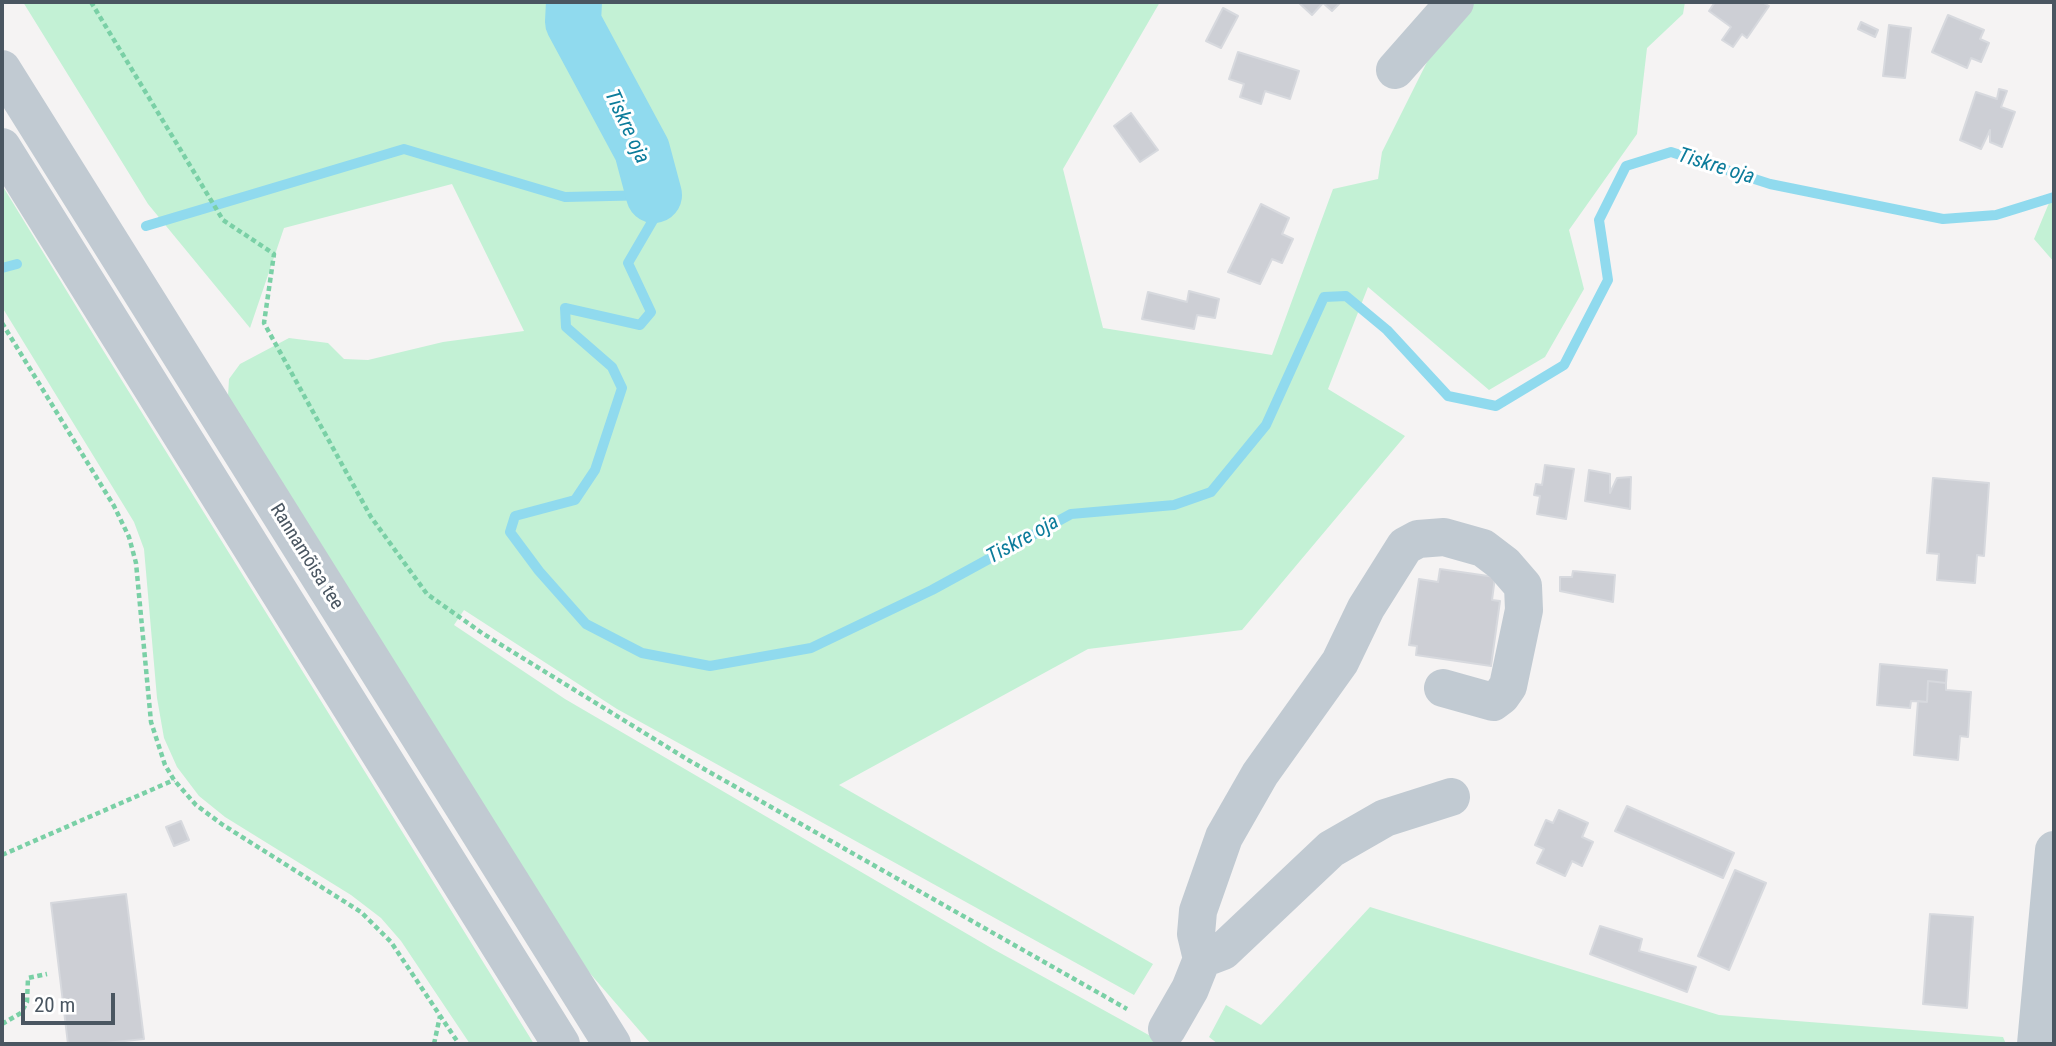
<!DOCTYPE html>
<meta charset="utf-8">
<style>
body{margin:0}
#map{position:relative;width:2056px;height:1046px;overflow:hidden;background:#f5f3f3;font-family:"Roboto Condensed",sans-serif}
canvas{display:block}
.frame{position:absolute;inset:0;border:4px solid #4a5661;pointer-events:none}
.scale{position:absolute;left:21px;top:993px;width:94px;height:32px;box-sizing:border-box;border:4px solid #4a5661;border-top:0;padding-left:9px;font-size:21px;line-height:24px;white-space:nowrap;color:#4a5661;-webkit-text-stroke:5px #fff;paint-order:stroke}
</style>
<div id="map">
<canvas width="2056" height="1046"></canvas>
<div class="frame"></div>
<div class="scale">20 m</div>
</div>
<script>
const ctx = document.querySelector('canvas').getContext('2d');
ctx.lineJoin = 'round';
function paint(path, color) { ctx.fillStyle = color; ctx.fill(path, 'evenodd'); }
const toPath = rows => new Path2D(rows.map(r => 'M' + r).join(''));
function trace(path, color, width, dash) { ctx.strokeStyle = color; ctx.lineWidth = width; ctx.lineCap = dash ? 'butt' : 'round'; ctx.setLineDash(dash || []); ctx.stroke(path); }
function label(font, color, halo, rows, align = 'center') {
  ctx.font = font + ' "Roboto Condensed",sans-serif'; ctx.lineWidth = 6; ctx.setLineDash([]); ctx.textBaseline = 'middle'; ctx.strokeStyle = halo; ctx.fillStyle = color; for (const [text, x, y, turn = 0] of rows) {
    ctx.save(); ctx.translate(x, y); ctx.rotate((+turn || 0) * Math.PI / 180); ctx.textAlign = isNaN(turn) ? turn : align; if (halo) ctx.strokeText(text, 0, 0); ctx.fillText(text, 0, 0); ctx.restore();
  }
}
paint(toPath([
 [23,2,1160,2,1063,169,1103,328,1272,355,1333,189,1378,179,1382,152,1440,36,1467,2,1685,2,1683,14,1647,48,1637,134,1569,230,1584,289,1545,357,1489,390,1368,287,1328,389,1405,436,1242,630,1088,649,839,785,1153,964,1134,995,617,709,464,610,454,625,565,699,993,949,1165,1044,651,1044,575,956,228,396,229,379,240,364,289,338,328,343,344,359,368,360,443,342,524,331,452,184,284,228,250,328,148,204],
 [2,185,93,334,534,1044,470,1044,401,941,381,918,351,895,225,817,199,796,177,767,164,738,157,698,144,549,134,522,2,307],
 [2054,191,2054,262,2034,239],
 [1370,907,1719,1015,2003,1037,2006,1044,1218,1044,1209,1037,1226,1005,1261,1025]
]), '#c3f1d5');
trace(toPath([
 [146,226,404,149,565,197,654,195,656,215,628,263,651,312,640,325,565,308,566,327,612,367,622,388,595,470,575,500,515,516,510,532,539,571,586,624,642,653,710,666,811,648,932,590,1071,514,1174,505,1211,492,1266,425,1324,297,1346,296,1387,330,1448,396,1496,406,1564,365,1608,280,1599,220,1626,166,1671,152,1770,184,1943,219,1996,215,2054,197],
 [2,268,17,264]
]), '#90daee', 10);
trace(toPath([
 [574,2,573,22,642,150,654,195]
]), '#90daee', 56);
const building = toPath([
 [1298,2,1341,2,1332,11,1323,3,1312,15,1298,2],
 [1715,2,1762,2,1769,6,1747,38,1742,34,1733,47,1722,40,1731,27,1709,11,1715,2],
 [1223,8,1238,16,1221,48,1206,41,1223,8],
 [1948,15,1984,30,1980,39,1989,43,1981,62,1971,58,1967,68,1932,52,1948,15],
 [1861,22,1878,30,1875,37,1858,29,1861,22],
 [1889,25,1911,28,1905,78,1883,76,1889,25],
 [1238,52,1299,71,1290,99,1265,91,1261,104,1240,97,1244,84,1229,79,1238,52],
 [1999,89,2007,91,2001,107,2015,112,2002,147,1990,142,1990,130,1981,149,1960,140,1976,92,1997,99,1999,89],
 [1131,113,1158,150,1140,162,1114,126,1131,113],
 [1261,204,1289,218,1282,234,1293,239,1282,263,1272,259,1260,284,1228,272,1261,204],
 [1189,291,1219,299,1215,318,1197,315,1194,329,1142,319,1148,292,1187,302,1189,291],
 [1545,465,1574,469,1566,519,1537,514,1540,496,1534,495,1536,484,1542,485,1545,465],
 [1589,470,1610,474,1610,493,1617,478,1631,477,1630,509,1585,501,1589,470],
 [1933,478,1989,483,1984,556,1977,555,1975,583,1937,580,1939,554,1927,553,1933,478],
 [1440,569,1495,577,1492,600,1500,601,1491,666,1416,655,1417,646,1409,645,1419,579,1438,582,1440,569],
 [1573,571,1615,575,1613,602,1560,591,1560,577,1572,577,1573,571],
 [1880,664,1947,670,1946,683,1928,681,1927,702,1911,701,1910,708,1877,705,1880,664],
 [1928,681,1946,683,1946,690,1971,692,1968,737,1960,736,1958,760,1914,755,1918,701,1927,702,1928,681],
 [1627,806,1734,853,1723,878,1615,831,1627,806],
 [1559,810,1588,823,1582,837,1593,842,1582,866,1572,861,1565,876,1537,863,1544,849,1535,845,1546,820,1553,823,1559,810],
 [181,821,189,840,174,846,166,827,181,821],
 [1735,870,1766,883,1729,970,1698,956,1735,870],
 [126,894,144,1039,96,1044,68,1044,51,903,126,894],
 [1930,914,1973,917,1967,1008,1923,1004,1930,914],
 [1600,926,1642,939,1639,951,1696,967,1687,992,1590,954,1600,926]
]);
paint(building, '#cdcfd5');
trace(building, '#d7d9de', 2);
trace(toPath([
 [91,2,223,220,274,254,264,323,371,517,427,594,482,633,690,761,1127,1009],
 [2,323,114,506,129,537,136,563,151,722,165,765,174,780,196,805,223,825,361,912,391,942,459,1044],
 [2,855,174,780],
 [2,1024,21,1013,27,1002,28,978,47,974],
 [434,1044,440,1016]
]), '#7ad0a6', 4.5, [5, 3.5]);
trace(toPath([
 [2,69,612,1044],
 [1395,70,1455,2],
 [2,147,561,1044],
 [1202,959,1223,951,1331,849,1385,818,1451,797],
 [1167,1029,1190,989,1202,959,1196,934,1198,911,1224,837,1260,774,1340,662,1366,608,1405,546,1418,539,1444,537,1483,548,1504,564,1523,586,1524,610,1508,686,1501,696,1493,702,1443,688],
 [2036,1044,2054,850]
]), '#c1cad2', 38);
label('19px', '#4a5661', '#fff', [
 ["Rannamõisa tee",306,557,58]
]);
label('italic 21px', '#0c7c9b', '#fff', [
 ["Tiskre oja",626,127,65],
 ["Tiskre oja",1716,167,17],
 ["Tiskre oja",1023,540,-29]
]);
</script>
